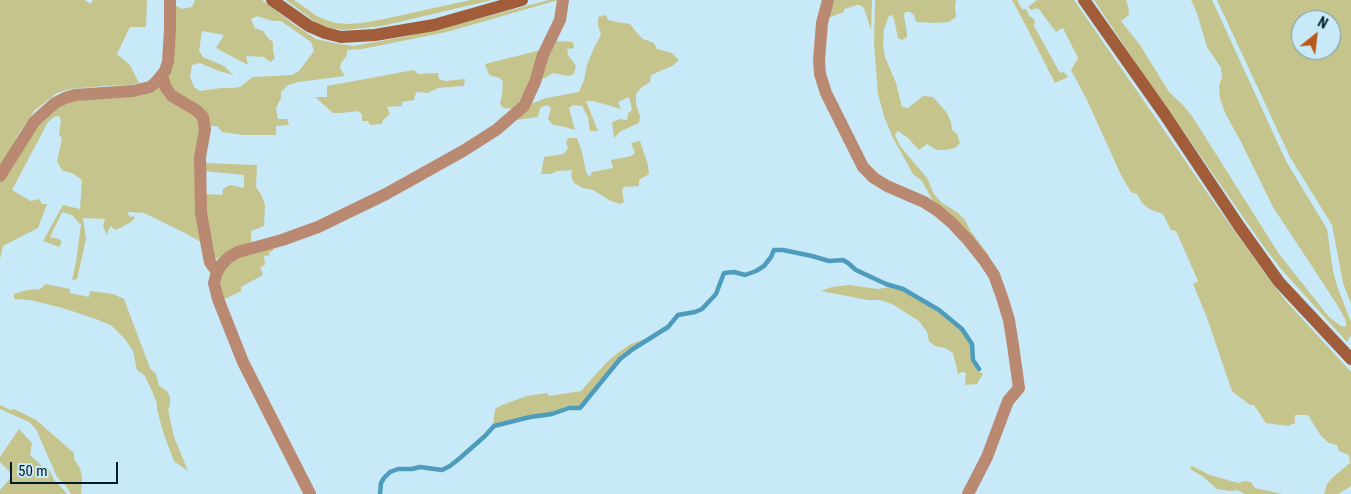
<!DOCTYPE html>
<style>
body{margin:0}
#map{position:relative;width:1351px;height:494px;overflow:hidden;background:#c8e9f8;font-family:"Roboto Condensed",sans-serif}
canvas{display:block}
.north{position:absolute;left:1291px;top:10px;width:50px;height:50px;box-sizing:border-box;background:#c8e9f8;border:1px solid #7897a5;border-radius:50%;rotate:29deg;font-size:14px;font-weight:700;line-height:20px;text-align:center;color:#011d28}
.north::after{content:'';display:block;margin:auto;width:18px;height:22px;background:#b9571c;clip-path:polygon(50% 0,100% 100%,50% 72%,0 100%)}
.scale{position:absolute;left:10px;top:462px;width:108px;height:22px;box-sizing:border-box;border:2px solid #011d28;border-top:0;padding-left:6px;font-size:15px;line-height:18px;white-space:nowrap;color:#011d28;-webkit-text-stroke:4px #c8e9f8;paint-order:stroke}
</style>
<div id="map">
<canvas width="1351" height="494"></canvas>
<div class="north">N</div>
<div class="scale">50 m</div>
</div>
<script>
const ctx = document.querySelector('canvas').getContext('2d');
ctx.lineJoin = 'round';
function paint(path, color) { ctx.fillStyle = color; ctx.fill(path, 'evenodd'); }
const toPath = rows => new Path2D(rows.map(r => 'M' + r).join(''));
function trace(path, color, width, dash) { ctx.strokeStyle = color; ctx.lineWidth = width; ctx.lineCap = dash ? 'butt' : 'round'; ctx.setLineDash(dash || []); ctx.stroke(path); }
paint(toPath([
 [0,0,85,0,90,4,93,0,147,0,146,27,130,27,117,54,130,65,139,83,129,85,105,86,70,89,57,93,35,110,19,133,0,168],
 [195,0,262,0,292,23,316,39,339,44,354,46,408,36,474,20,549,0,558,0,447,32,362,49,347,50,347,55,341,63,340,68,345,76,298,82,288,85,281,92,281,98,276,108,278,119,287,119,289,125,276,126,276,135,244,135,222,132,217,126,207,126,175,94,167,77,173,4,182,9,192,7],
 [257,16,269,20,276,21,281,21,311,42,314,51,299,71,292,75,253,77,240,87,233,88,221,88,200,91,194,87,190,77,192,65,200,63,216,70,233,75,224,66,203,57,199,51,202,31,224,35,216,48,248,65,246,56,264,57,270,62,275,58,273,51,273,42,269,39,263,31,255,28,251,19],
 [286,0,294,0,317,16,326,20,336,23,348,24,362,23,379,20,471,0,492,0,382,26,343,30,329,28,318,24],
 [832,0,872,0,871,30,865,11,862,6,857,5,844,9,844,12,828,18],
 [875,0,956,0,955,7,956,17,949,22,936,23,916,22,914,15,910,12,905,12,904,16,907,33,907,37,902,40,898,38,894,19,892,15,889,16,884,29,883,45,885,57,896,83,902,107,908,108,923,96,933,97,947,113,951,122,952,130,957,134,960,143,955,148,946,150,937,150,927,144,919,150,908,138,898,131,895,135,900,146,927,178,934,194,942,203,957,212,965,220,970,230,989,256,989,261,933,201,922,181,913,174,892,136,884,116,878,94,874,44],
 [1012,0,1017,0,1022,9,1026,9,1030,17,1032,17,1035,21,1034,26,1060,73,1064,72,1068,77,1055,83,1025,24],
 [1037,0,1074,0,1213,201,1269,279,1285,300,1351,372,1351,486,1338,494,1324,494,1327,484,1333,477,1350,463,1349,455,1339,451,1337,445,1329,443,1321,436,1308,415,1295,415,1295,423,1288,426,1266,423,1254,405,1250,405,1232,391,1206,315,1193,284,1198,281,1176,231,1171,230,1163,214,1149,209,1142,203,1137,194,1131,192,1121,175,1087,100,1071,70,1078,58,1063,28,1056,32,1038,8,1031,10,1028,7],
 [1094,0,1126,0,1128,6,1129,15,1121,21,1140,45,1169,92,1182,104,1192,116,1279,254,1329,317,1341,326,1346,327,1346,321,1338,306,1273,207,1240,140,1226,115,1220,99,1219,86,1222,76,1221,68,1207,47,1197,13,1191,0,1212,0,1286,161,1327,229,1333,271,1337,286,1351,322,1351,335,1347,342,1281,269,1262,244,1141,71],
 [1217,0,1351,0,1351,304,1343,283,1332,225,1290,157],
 [1301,20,1331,20,1331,50,1301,50],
 [606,15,608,20,617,22,630,24,636,32,643,39,654,43,657,49,672,53,679,60,672,66,651,75,650,82,642,87,636,94,636,104,640,116,639,123,621,131,614,138,612,122,620,119,627,120,628,113,632,110,629,97,618,102,621,109,593,101,586,101,598,131,590,131,588,117,582,106,573,105,569,108,575,130,565,127,553,125,548,119,551,108,547,105,540,108,538,117,515,120,528,105,546,98,579,92,584,80,587,65,593,50,601,35,598,25,598,17],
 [555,41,573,42,574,48,567,49,568,55,576,66,574,74,569,76,553,73,545,78,539,78],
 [541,50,537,57,527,86,518,104,514,109,503,108,500,104,502,95,503,82,500,78,489,75,485,64],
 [414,70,418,74,438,73,439,79,445,81,465,79,464,86,438,88,428,93,416,92,414,100,402,102,402,106,387,107,390,114,383,120,382,124,370,125,368,121,362,121,362,114,358,111,341,113,333,113,315,97,327,97,327,86],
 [160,84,199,119,201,242,187,234,144,213,127,212,130,217,133,216,135,218,131,222,120,228,115,230,111,226,108,231,107,235,103,227,105,219,83,218,86,239,77,279,72,280,76,262,81,225,72,215,62,212,50,237,59,239,62,242,59,247,43,241,63,205,80,209,82,180,72,173,63,171,57,162,62,138,59,135,61,120,59,116,54,117,48,122,12,190,31,201,39,199,42,204,47,204,38,228,3,246,0,259,0,183,7,174,29,135,66,101],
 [568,138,577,138,582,152,586,172,590,177,592,172,613,168,611,160,631,156,635,153,631,143,640,141,648,165,649,174,639,180,639,186,624,187,622,190,624,202,620,204,611,201,593,190,583,188,574,183,571,176,572,170,557,171,551,174,541,174,544,157,564,154,568,148,566,142],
 [204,163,257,165,256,187,262,196,265,205,264,226,251,231,251,243,216,259,213,254,207,226,205,194,222,195,223,189,230,185,244,188,244,175,204,171],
 [282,246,273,249,273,251,269,252,270,255,264,256,265,265,260,267,263,275,241,287,241,291,223,300,220,286,222,272,234,257],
 [46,284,70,289,70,293,89,297,90,291,113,294,124,299,150,368,156,374,159,386,167,391,170,397,170,405,168,410,174,437,188,471,174,461,163,432,157,409,157,404,152,391,145,376,137,370,133,351,124,338,112,326,96,319,66,309,30,300,14,299,14,294,27,290,40,289],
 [849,285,878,289,891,287,902,290,938,312,961,330,971,344,971,361,977,370,983,374,977,384,965,385,966,373,962,372,958,374,953,353,945,348,935,346,929,341,927,332,919,321,892,304,880,300,868,300,821,291,832,287],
 [645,339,631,348,619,358,579,406,569,406,552,412,530,415,493,424,495,409,502,405,527,396,547,393,549,396,581,391,606,363,619,352,631,344],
 [0,405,10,410,14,409,36,420,74,453,74,459,80,468,82,477,81,494,71,494,66,486,57,477,36,429,29,422,0,409],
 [19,429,32,443,30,455,42,466,50,471,54,480,63,489,67,494,0,494,0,490,13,475,0,462,0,457],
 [1192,466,1210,475,1238,483,1245,481,1251,482,1255,488,1282,494,1245,494,1237,490,1229,491,1217,489,1202,476,1190,469]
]), '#c6c48d');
trace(toPath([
 [380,494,381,483,384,478,390,472,398,469,412,469,420,467,442,470,450,466,460,458,485,436,494,426,530,417,552,414,569,408,580,408,620,359,633,349,668,327,678,315,695,312,702,309,716,294,724,273,734,272,745,275,756,271,764,266,771,257,774,250,783,250,812,256,829,261,843,260,848,263,856,270,886,284,903,289,939,310,962,329,972,344,973,360,979,369]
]), '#4d9cbc', 4.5);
trace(toPath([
 [828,0,822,23,819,60,820,74,826,93,863,167,874,178,887,186,924,202,938,211,952,223,968,240,984,260,994,275,1002,297,1009,320,1013,345,1019,388,1008,401,987,457,968,494],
 [162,76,166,88,172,96,196,110,203,117,205,130,200,157,201,213,208,252,210,262,217,272],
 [0,176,34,122,55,103,65,98,75,95,133,91,150,87,156,82,165,71,168,62,170,29,170,0],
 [310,494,243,362,218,299,214,283,217,272,222,264,229,257,238,252,282,240,318,227,386,194,463,151,496,130,524,106,529,95,535,82,543,55,560,20,563,0]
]), '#b98972', 12);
trace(toPath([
 [272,0,309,26,325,33,341,37,375,35,434,25,522,0],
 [1084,0,1165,115,1239,226,1279,282,1351,359]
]), '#a15c39', 12);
</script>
